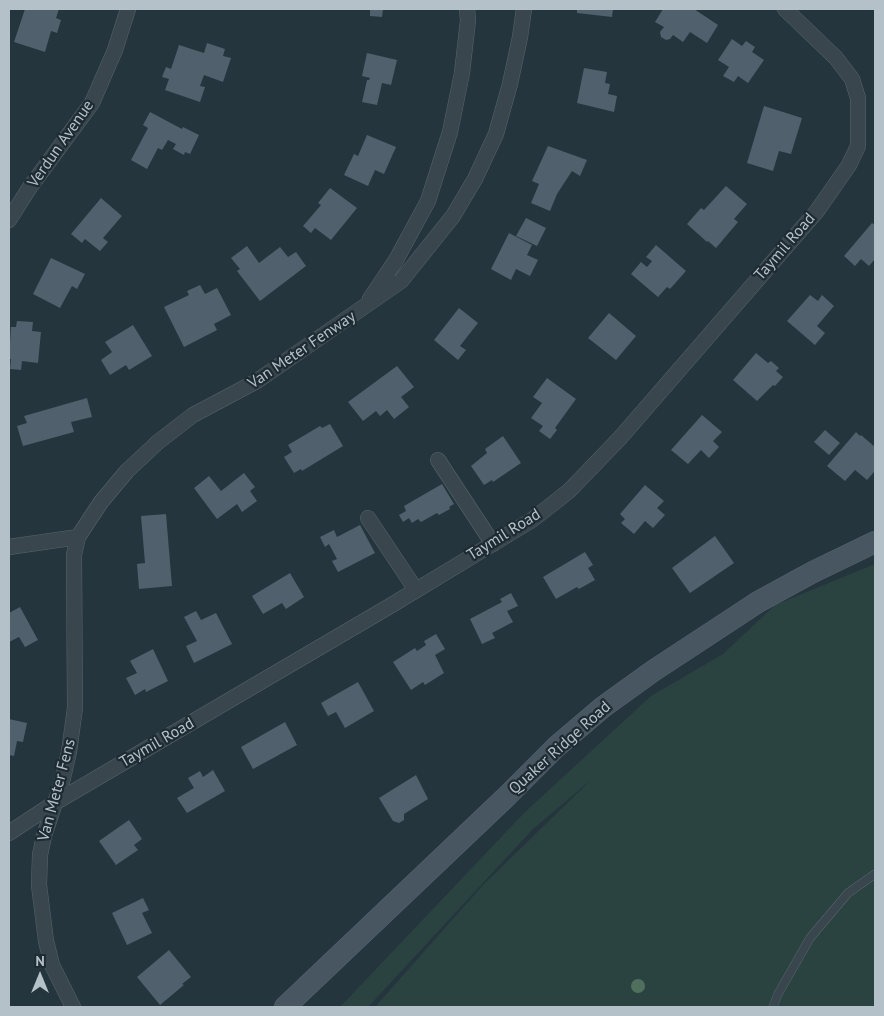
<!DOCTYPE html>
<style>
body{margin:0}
#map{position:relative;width:884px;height:1016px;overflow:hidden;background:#25353e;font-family:"PT Sans",sans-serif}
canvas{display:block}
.frame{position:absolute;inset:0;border:10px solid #b5c1c9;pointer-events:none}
.north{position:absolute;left:15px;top:951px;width:50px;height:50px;-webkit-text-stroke:4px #1e2b33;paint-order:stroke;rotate:0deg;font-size:14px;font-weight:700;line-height:20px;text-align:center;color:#b5c1c9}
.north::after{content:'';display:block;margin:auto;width:18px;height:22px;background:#b5c1c9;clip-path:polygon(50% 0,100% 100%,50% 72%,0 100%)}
</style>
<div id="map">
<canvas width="884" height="1016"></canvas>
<div class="frame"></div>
<div class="north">N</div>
</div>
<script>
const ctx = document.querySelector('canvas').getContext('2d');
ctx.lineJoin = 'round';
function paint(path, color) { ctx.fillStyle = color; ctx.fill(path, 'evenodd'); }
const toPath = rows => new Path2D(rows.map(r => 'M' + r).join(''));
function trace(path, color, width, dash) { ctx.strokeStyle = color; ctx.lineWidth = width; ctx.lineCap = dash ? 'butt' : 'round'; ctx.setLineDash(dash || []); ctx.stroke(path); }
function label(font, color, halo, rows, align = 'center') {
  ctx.font = font + ' "PT Sans",sans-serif'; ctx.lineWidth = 4.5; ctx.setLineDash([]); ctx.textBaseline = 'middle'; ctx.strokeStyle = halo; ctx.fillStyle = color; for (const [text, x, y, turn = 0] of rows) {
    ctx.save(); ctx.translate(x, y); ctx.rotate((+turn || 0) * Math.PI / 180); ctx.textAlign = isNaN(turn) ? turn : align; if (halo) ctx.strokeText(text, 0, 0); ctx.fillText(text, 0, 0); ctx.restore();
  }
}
paint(toPath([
 [875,564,875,1007,375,1007,483,885,592,779,532,830,368,1007,340,1007,524,813,651,696,723,654,775,605]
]), '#2a4340');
paint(toPath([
 [25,9,59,9,56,18,61,20,57,33,51,31,45,52,14,42],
 [370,9,383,9,382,17,370,16],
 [577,9,613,9,612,17,577,13],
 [663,9,694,9,718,25,707,43,690,32,683,42,673,35,670,39,666,40,661,37,660,32,664,27,655,22],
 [732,39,742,46,746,41,755,47,752,52,764,60,748,83,738,76,734,82,723,76,729,67,718,60],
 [207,43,225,49,223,56,231,58,223,82,204,75,200,86,205,87,200,102,165,90,169,79,162,77,166,67,171,69,179,45,204,53],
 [367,53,397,60,391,85,382,83,377,105,362,102,367,80,369,80,370,78,362,76],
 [584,68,607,72,605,83,610,84,608,94,617,96,614,112,577,103],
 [764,106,802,118,791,154,779,151,773,171,747,163],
 [150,112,182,129,183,127,199,135,190,154,185,152,184,155,173,149,176,144,168,140,162,150,158,148,147,169,131,160,148,128,143,125],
 [367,135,396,147,384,174,375,170,368,186,344,175,354,154,358,156],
 [548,146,587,160,580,176,572,171,557,194,550,211,531,203,539,184,532,181],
 [726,186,747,204,734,219,738,222,716,248,708,241,707,242,687,224,701,208,704,210],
 [330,188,357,208,331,240,315,228,311,233,303,226,321,205,318,203],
 [101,198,122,216,103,238,108,242,100,251,85,239,82,243,71,234],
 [526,218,546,228,537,246,516,236],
 [872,223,875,225,875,259,869,266,861,259,855,266,844,256],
 [509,233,532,245,527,255,538,260,530,276,516,269,511,280,491,269],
 [656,245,686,271,670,289,667,287,658,297,631,274,641,262,647,267,652,261,646,257],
 [247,246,259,263,280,247,288,257,296,252,306,266,260,301,237,271,240,269,231,258],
 [51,258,85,274,77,289,72,286,60,308,33,294],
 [200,285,205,294,217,288,231,315,214,324,217,330,184,347,164,307,189,295,187,291],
 [810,295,818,301,822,295,834,306,817,326,825,333,815,345,787,321],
 [459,308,478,323,460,346,466,350,458,360,434,340],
 [609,313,636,336,616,360,588,338],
 [17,321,33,322,32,331,41,332,38,363,22,361,21,370,10,369,11,359,9,359,11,327,16,327],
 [133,325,152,356,129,370,126,365,110,375,101,360,112,352,105,342],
 [756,353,768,363,771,361,779,368,776,371,783,377,775,386,773,385,757,401,733,380],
 [397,366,414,387,401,397,409,407,394,419,387,410,380,416,376,411,363,421,348,402],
 [547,378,576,399,555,428,557,430,550,439,539,431,543,426,531,418,542,403,533,397],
 [87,398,92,417,71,422,74,432,23,446,17,426,27,423,24,416],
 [702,415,722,432,713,441,719,447,709,458,701,450,688,464,671,450],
 [330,424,343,446,302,471,301,469,294,473,284,457,292,452,288,445,320,426,322,428],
 [825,430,840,443,829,455,814,442],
 [856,432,860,436,861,435,875,447,875,474,874,472,867,480,855,470,845,481,827,466],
 [503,436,521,463,493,482,492,480,484,485,471,466,487,453,485,449],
 [244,473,255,487,250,491,257,501,242,512,237,504,217,519,194,488,209,476,221,491],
 [442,484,454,504,449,507,450,509,439,515,437,513,421,522,418,519,412,523,409,518,403,522,399,515,406,511,404,506],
 [645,485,664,501,657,508,665,515,653,528,645,521,634,534,621,523,625,519,620,514],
 [166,514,172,586,139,589,137,564,145,563,141,516],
 [360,525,375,553,338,572,332,561,337,559,329,544,325,547,320,537,334,530,337,537],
 [715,536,734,563,690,593,672,568],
 [585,552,593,565,588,568,595,580,579,589,577,587,556,599,543,577],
 [290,573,304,597,286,609,282,603,263,614,252,596],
 [511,593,518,606,507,611,513,622,492,633,495,638,482,644,470,619,502,602,500,599],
 [20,607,38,640,25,647,19,637,9,642,9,613],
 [196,611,201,620,216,613,232,644,194,663,186,646,197,641,184,617],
 [436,634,445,649,435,655,444,673,425,685,423,682,411,690,393,662,415,648,417,651,426,645,424,641],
 [153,649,168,681,146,692,145,689,135,695,126,678,137,673,130,661],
 [358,682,374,711,345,728,336,712,328,716,321,703],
 [9,719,27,723,23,742,17,741,14,756,9,755],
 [285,722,297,745,253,769,241,747],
 [213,770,225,791,187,813,177,798,194,788,188,778,200,771,203,777],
 [416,775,428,799,404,814,404,820,399,823,393,821,379,798],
 [129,820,142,839,134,845,138,850,116,865,99,841],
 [143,898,149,910,142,913,152,933,127,945,112,913],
 [169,950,191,977,182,984,184,985,160,1005,137,977]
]), '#50606c');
const lane = toPath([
 [773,1007,778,994,810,938,848,893,875,874]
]);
const street = toPath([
 [9,220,30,187,92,103,115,50,128,9],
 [370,299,396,260,428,201,450,132,462,73,468,20,467,9],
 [438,460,493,544],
 [368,518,416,590],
 [9,547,78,537,101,502,127,471,158,442,193,415,257,381,401,281,453,216,475,179,496,134,510,84,520,37,524,9],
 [9,833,56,802,390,606,532,520,569,491,620,438,817,211,849,165,858,146,858,98,852,79,836,58,785,9],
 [73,1007,52,965,46,941,39,885,40,855,44,836,62,782,69,752,75,708,74,555,78,537]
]);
const secondary = toPath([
 [285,1007,506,797,556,747,603,707,653,671,758,602,813,572,875,542]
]);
trace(lane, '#57646c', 9);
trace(street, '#57646c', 16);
trace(secondary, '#57646c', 22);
trace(lane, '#39464e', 8);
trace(street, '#39464e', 15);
trace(secondary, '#475661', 21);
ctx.fillStyle = '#506f5d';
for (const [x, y] of [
 [638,986]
]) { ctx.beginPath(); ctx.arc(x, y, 7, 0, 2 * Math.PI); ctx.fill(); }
label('16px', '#b5c1c9', '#1e2b33', [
 ["Verdun Avenue",61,144,-55],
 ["Taymil Road",785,247,-49],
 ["Van Meter Fenway",302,350,-34],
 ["Taymil Road",504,535,-32],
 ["Taymil Road",157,743,-30],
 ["Quaker Ridge Road",560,748,-42],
 ["Van Meter Fens",57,790,-75]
]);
</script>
